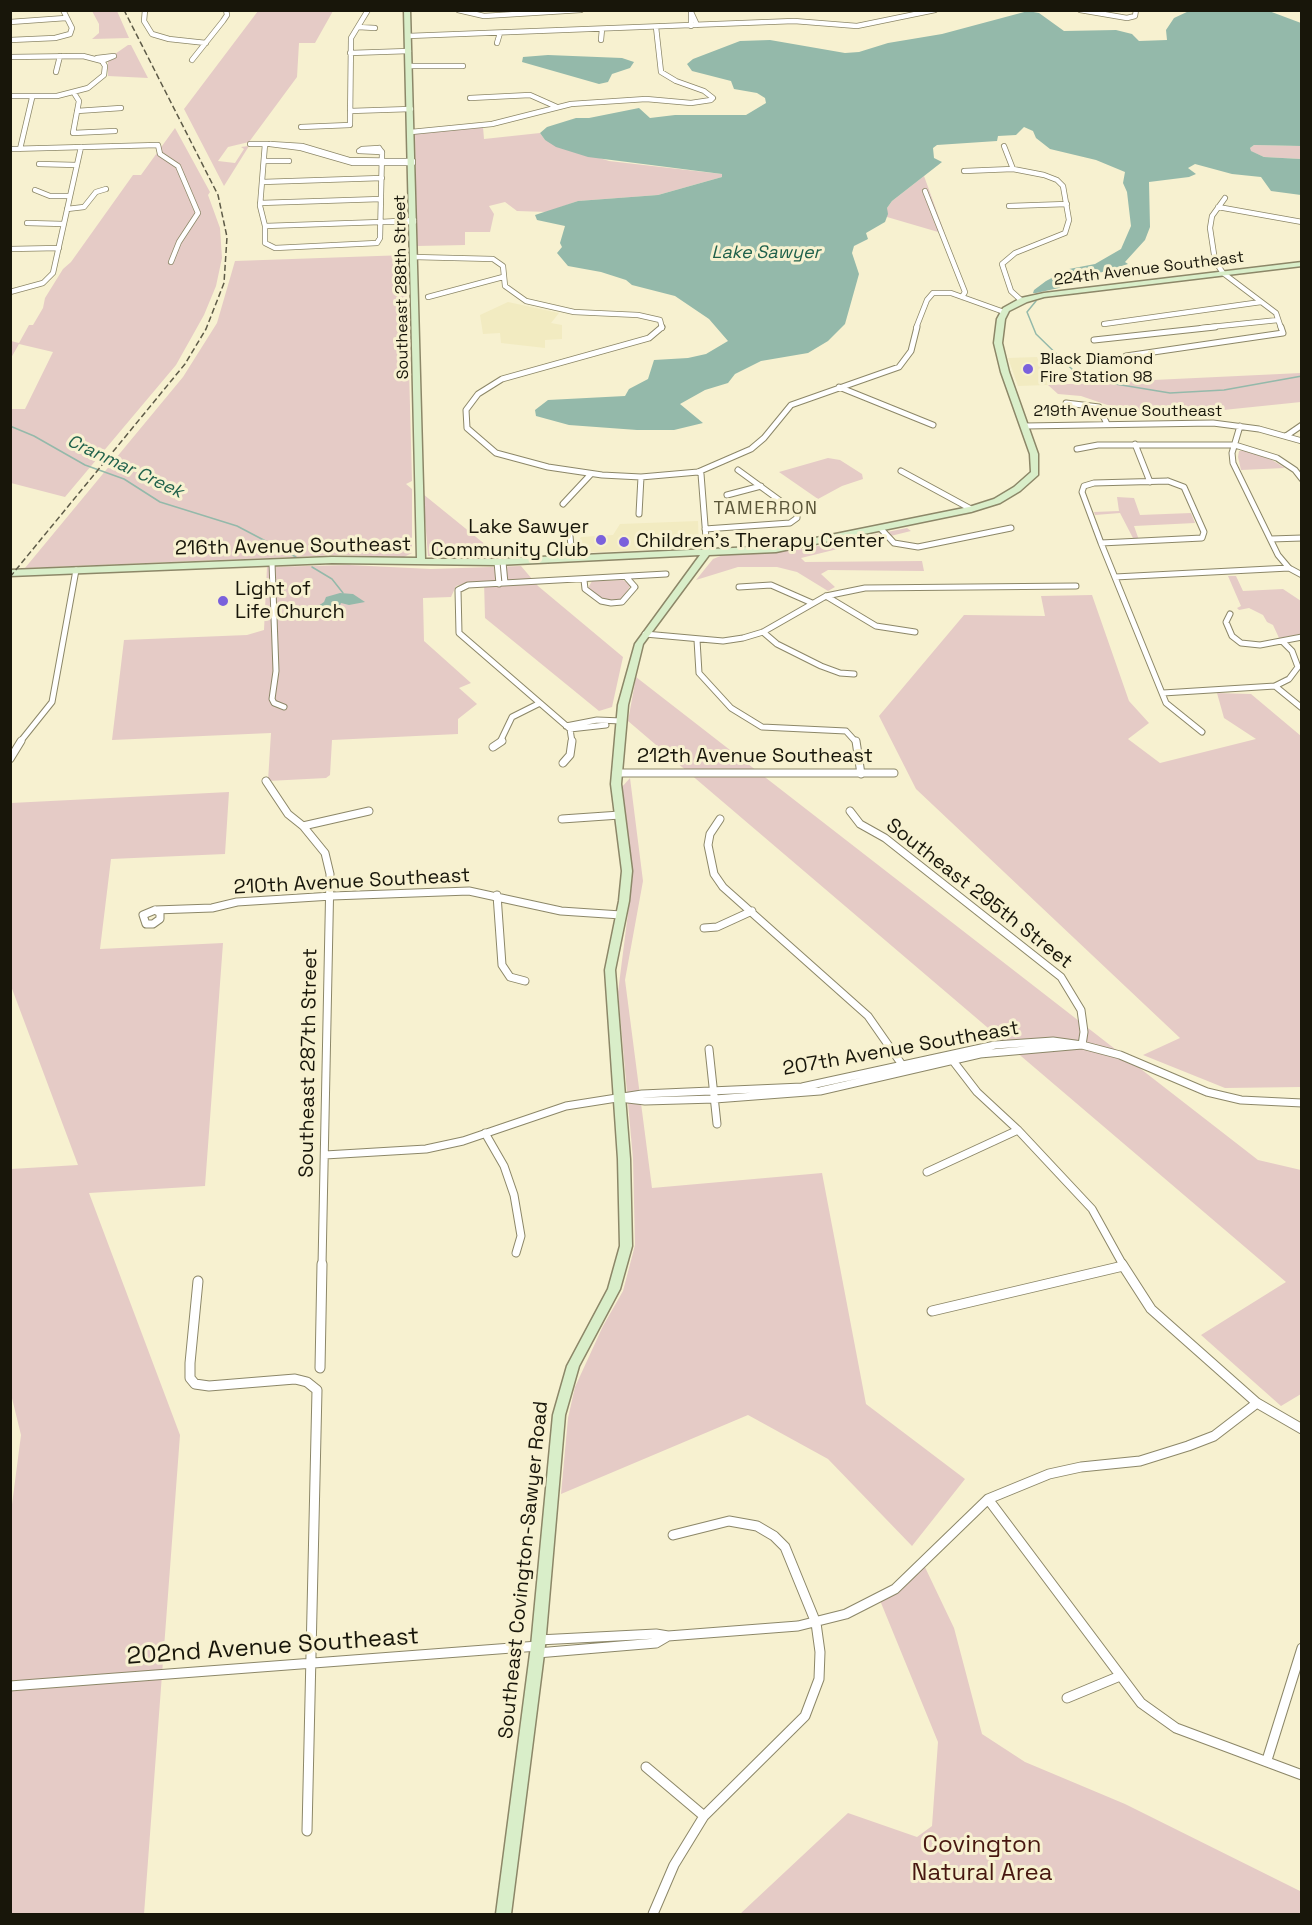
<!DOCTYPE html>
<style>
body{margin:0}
#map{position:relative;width:1312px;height:1925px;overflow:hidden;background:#f7f1d0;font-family:"Space Grotesk",sans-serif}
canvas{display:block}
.frame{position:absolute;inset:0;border:12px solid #18160a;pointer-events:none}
</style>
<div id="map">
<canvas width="1312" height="1925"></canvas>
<div class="frame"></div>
</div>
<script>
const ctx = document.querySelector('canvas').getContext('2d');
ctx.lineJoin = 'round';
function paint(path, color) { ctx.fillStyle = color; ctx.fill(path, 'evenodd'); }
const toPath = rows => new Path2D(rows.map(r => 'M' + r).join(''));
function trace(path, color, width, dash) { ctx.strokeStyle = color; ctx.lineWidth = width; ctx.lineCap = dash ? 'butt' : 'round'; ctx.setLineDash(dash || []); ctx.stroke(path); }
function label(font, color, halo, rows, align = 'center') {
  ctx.font = font + ' "Space Grotesk",sans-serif'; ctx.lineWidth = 6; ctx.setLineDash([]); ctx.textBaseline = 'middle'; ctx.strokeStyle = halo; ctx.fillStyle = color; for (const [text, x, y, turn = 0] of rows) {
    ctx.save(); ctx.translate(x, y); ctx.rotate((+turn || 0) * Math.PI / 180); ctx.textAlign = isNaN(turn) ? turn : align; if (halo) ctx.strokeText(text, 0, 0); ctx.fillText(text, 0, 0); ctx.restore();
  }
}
paint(toPath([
 [508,302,559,313,551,323,562,325,562,339,545,340,545,348,501,343,500,333,483,334,480,315],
 [1037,357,1048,385,1018,386,1008,358],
 [698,521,699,548,571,553,581,537,613,535,620,524]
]), '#f2ebc1');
paint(toPath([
 [92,11,117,11,129,38,92,39,99,33,99,24],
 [258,11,333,11,315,43,299,43,297,77,249,142,228,147,218,161,235,163,244,149,241,147,249,146,224,186,184,109],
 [128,45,131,45,148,78,108,76,108,61,116,58,115,54],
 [483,127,484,139,540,133,545,140,609,161,722,174,722,177,658,195,578,201,547,212,517,211,505,202,489,206,494,214,490,232,465,232,465,245,417,246,415,134],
 [175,128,210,192,208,195,220,228,222,258,216,286,204,315,176,365,65,497,11,483,11,409,25,409,53,352,19,344,11,358,11,341,19,343,29,325,33,325,43,308,45,298,63,269,71,262,133,175,141,175],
 [1254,145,1301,146,1301,159,1264,157,1250,151,1250,148],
 [924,176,945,234,887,217,887,208,892,201],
 [406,255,412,481,406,484,412,489,412,553,404,557,339,555,25,568,183,377,217,323,235,261],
 [1301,373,1301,402,1165,416,1128,412,1081,396,1058,394,1048,385],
 [1244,450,1272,460,1285,468,1241,470,1238,457,1239,451],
 [828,458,840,460,862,474,863,479,842,486,818,499,779,472],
 [423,494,497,554,428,556],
 [1117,497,1134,498,1140,515,1191,513,1195,523,1134,526,1139,540,1134,540,1120,513,1095,515,1094,512,1119,511],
 [907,528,911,531,801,558,805,562,922,561,924,571,828,570,821,574,835,587,828,591,797,572,777,567,738,567,696,580,713,559,723,555,803,549],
 [349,565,431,569,521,566,538,586,623,657,612,707,599,711,485,618,484,581,471,582,456,586,451,597,423,598,424,641,471,683,459,688,477,704,458,719,458,734,332,740,330,775,326,778,268,781,271,733,112,740,124,640,247,635,264,630,267,567],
 [1228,576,1236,576,1243,591,1283,589,1301,601,1301,634,1279,638,1273,625,1267,622,1263,615,1249,608,1239,610,1237,608,1241,606],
 [623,580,631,585,621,600,605,601,588,588,592,581],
 [1092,595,1129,701,1149,723,1128,739,1160,763,1256,739,1224,718,1217,693,1251,694,1301,736,1301,1087,1225,1088,1143,1055,1180,1038,916,789,879,716,964,615,1045,616,1041,596],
 [636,677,1258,1160,1301,1170,1301,1394,1281,1406,1201,1335,1286,1282,628,721],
 [630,778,643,881,625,980,652,1188,822,1173,866,1404,965,1479,912,1546,828,1459,748,1415,561,1494,568,1418,575,1387,603,1326,623,1291,635,1245,633,1159,618,992,633,874,621,788],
 [229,792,225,854,111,859,100,949,223,943,205,1186,89,1193,180,1435,144,1914,11,1914,10,1520,21,1435,10,1390,11,1169,78,1165,11,986,11,803],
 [923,1563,954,1628,982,1734,1025,1762,1125,1804,1302,1892,1301,1914,740,1914,848,1813,917,1837,932,1826,938,1742,879,1598]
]), '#e5cbc6');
paint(toPath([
 [1028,11,1039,13,1064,31,1116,30,1132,34,1139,41,1167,40,1166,30,1174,18,1189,11,1269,11,1301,23,1301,146,1254,145,1250,148,1251,151,1264,157,1301,159,1301,195,1271,191,1261,177,1232,174,1195,164,1188,168,1196,174,1189,177,1149,182,1150,227,1145,240,1125,262,1128,264,1096,274,1078,275,1059,288,1036,293,1033,293,1034,290,1046,281,1069,269,1095,264,1121,249,1131,226,1127,192,1123,183,1125,172,1096,160,1050,149,1036,138,1033,131,1024,127,1016,135,998,136,997,141,937,145,933,148,934,158,942,162,892,201,887,208,888,214,885,222,866,233,868,239,854,246,852,253,859,274,845,324,828,341,808,353,761,361,735,374,728,383,705,390,680,404,703,423,674,430,637,430,569,425,536,416,535,410,548,400,625,396,629,389,648,379,654,360,688,358,706,354,728,341,709,319,675,296,632,285,626,280,601,272,568,266,557,253,562,247,560,243,565,226,537,220,535,215,578,201,658,195,722,177,722,174,588,157,556,147,545,140,540,133,547,127,576,118,589,118,639,108,650,118,675,115,746,115,766,103,765,98,757,93,734,89,731,81,692,71,687,64,693,59,740,41,770,40,845,53,859,52,888,43,942,34],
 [548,55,622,58,634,62,630,68,612,74,608,82,599,84,522,62,523,57],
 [340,593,353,594,365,602,349,605,341,603,337,612,330,614,315,608,324,602,326,597]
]), '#94b9aa');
trace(toPath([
 [1036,301,1027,312,1036,334,1075,372,1091,380,1170,393,1224,390,1302,376],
 [10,426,34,436,85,465,124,479,160,502,237,526,296,557],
 [312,567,332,579,343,593]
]), '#94b9aa', 1.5);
const streetFar3 = toPath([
 [145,10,144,21,152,34,169,39,206,43],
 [458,10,484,16,581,10],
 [1080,10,1127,18,1135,16,1136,10],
 [10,22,66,18],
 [691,26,691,12,697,25],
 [358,27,375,28],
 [408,36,794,21,857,26,935,10],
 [10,40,55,38,70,34,72,28,63,10],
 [601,40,602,29],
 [497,43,500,33],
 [350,53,409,51],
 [10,57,83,56,102,61],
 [97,58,114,56,102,61],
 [192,60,223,21,227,15,226,10],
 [410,66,463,66],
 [56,72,60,56],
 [74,93,79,101,73,133,115,131],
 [10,96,57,96,88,88,104,75,105,66,102,61],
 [470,98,530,95,557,107],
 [77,111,121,108],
 [350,111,411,109],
 [301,127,350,125,351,38,368,10],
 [411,132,492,124,571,104,646,99,691,103,711,100,713,98,704,91,676,81,661,72,656,27],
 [250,144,268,144],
 [265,144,260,206,265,226,265,243,275,248,377,243,380,238,382,152],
 [1004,146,1013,169],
 [379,148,382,152,359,151,362,149,379,148],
 [10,149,158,145,160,154,178,166,198,213,179,242,171,262],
 [20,149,32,98],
 [265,161,289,161],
 [413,161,349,160,302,146,270,144,301,148,353,163,413,163],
 [39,164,77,165],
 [964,171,1013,169,1044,175,1057,180,1063,186,1069,220,1065,233,1015,253,1002,264,1011,291,1022,301],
 [262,182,382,178],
 [35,190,50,196,70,196],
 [925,191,965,292,962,297],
 [1225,198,1212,216,1210,228,1215,261,1223,273,1276,313,1281,328],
 [260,203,381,199],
 [1009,206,1067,204],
 [1218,207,1302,222],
 [67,209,84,207,96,192,106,189],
 [414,220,381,222,414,222],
 [27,223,64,224],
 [265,226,381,222],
 [10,249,59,248],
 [414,257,493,259,503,266,505,286,526,301,574,312,638,315,660,320,662,328],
 [10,292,43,283,53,273,81,147],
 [428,297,503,277],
 [1104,324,1261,302],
 [916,328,927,300,933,293,951,293,1004,312],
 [1201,328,1278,320]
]);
const streetFar2 = toPath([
 [662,327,649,338,502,379,478,394,466,410,467,428,496,453,548,467,602,475,641,477,698,472,751,449,764,438,791,405,899,367,911,351,917,327],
 [1094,340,1215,327],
 [1126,356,1283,333,1281,327],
 [839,387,933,425],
 [1066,403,1099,407,1107,424],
 [1025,426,1213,423,1259,429,1302,441],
 [1240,426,1232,453,1233,463,1278,555,1289,568,1302,575],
 [1286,436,1302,425],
 [1135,444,1150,482],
 [1077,449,1098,445,1235,445,1277,458,1295,470,1302,479],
 [901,471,971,509],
 [698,472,701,474,707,551],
 [1168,481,1184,487,1204,532,1202,538,1101,543,1082,492,1084,486,1094,483,1168,481],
 [727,495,761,486],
 [563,504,591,474],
 [639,514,641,477],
 [705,529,790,523,797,518,797,513,738,470],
 [881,529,894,543,918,547,1011,528],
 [1271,539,1302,538],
 [1101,543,1166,703,1202,732],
 [561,558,571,546,570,536],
 [497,562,499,584],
 [503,562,505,583],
 [272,563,276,671,272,699,274,703,284,707],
 [1115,577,1289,568],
 [584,580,585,589,601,601,611,603,622,602,635,587,627,578],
 [739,587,771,585,812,603],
 [826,596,876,626,915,632],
 [1230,614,1226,622,1232,636,1241,643,1260,645,1302,637],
 [763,632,777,644,821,666,840,673,854,674],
 [645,634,723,641,743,638,763,632,826,596,865,588,1076,586],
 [697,640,699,673,731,708,762,727,846,731,856,742],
 [1275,686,1302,708],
 [1163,693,1275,686,1289,679,1298,667,1292,651,1282,641],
 [566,726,597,720,622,721],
 [570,729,606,725],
 [20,742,52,702,76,570],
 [500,742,512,717,538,704],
 [572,742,570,729,459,633,458,590,468,585,666,574]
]);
const streetFar1 = toPath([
 [856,741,861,774],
 [493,747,502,741],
 [10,759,21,741],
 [563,763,570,755,572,741],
 [616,773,894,773],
 [266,781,288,814,303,826,325,853,330,874,322,1265],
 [850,811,860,824,885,838,1061,977,1081,1010,1084,1032,1082,1045,1120,1055,1207,1092,1241,1100,1302,1103],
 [562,819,620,815],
 [720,819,710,834,708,845,714,874,723,887,868,1016,905,1069],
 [303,826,369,811],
 [497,895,502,965,510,977,525,981],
 [155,910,160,913,160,919,153,924,146,924,143,915,155,910],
 [155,910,212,908,237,902,332,896,469,891,561,911,621,915],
 [704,928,717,927,752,911],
 [709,1049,717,1124],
 [950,1057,977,1092,1018,1130,1092,1209,1123,1265],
 [485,1133,504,1166,514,1195,521,1236,516,1253],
 [325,1155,426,1149,463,1141,566,1106,642,1094,802,1087,995,1045,1053,1041,1082,1045,980,1054,820,1091,715,1099,645,1101,619,1098],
 [927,1172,1018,1130]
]);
const street = toPath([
 [1122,1264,1151,1309,1257,1403,1302,1429],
 [198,1281,190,1363,190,1378,195,1384,209,1386,295,1379,307,1382,317,1390,307,1831],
 [932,1311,1123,1266],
 [320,1368,322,1264],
 [988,1499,1141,1703,1176,1728,1302,1775],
 [668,1636,798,1626,846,1614,895,1589,988,1499,1049,1474,1081,1467,1140,1461,1188,1446,1214,1436,1257,1403],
 [537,1653,656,1643,668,1636,656,1634,538,1640],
 [10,1686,538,1646],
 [1067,1698,1120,1676],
 [1267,1760,1302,1648],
 [646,1767,704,1816],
 [653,1914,674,1865,704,1816,805,1716,819,1679,820,1652,816,1623,785,1547,774,1536,757,1526,729,1521,673,1535]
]);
const secondary = toPath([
 [404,10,410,10,425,559,497,559,776,546,969,507,994,499,1014,487,1031,472,1030,454,1001,372,994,343,997,319,1003,308,1021,298,1044,293,1302,262,1302,266,1044,297,1027,302,1009,311,1005,319,1002,343,1009,372,1038,454,1038,475,1020,491,1000,503,971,512,776,552,709,555,643,644,628,705,621,784,632,871,629,901,615,970,630,1159,632,1246,620,1289,579,1366,565,1415,545,1646,511,1914,496,1914,531,1646,553,1415,567,1366,608,1289,620,1246,618,1159,605,970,619,901,622,871,611,784,618,705,635,644,700,555,497,565,332,563,10,576,10,570,332,557,417,558,404,10]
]);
trace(streetFar3, '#8c8768', 6);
trace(streetFar2, '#8c8768', 7);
trace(streetFar1, '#8c8768', 9);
trace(street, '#8c8768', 11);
trace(secondary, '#8c8768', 3);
trace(streetFar3, '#fff', 4.5);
trace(streetFar2, '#fff', 5);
trace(streetFar1, '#fff', 7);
trace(street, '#fff', 9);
paint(secondary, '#d9eec9');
trace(toPath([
 [10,577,185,364,206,329,224,283,227,237,218,195,124,10]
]), '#5e5b48', 1.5, [6, 3]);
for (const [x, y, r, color] of [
 [1028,369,6,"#7a61dc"],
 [601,540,6,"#7a61dc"],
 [624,542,6,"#7a61dc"],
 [223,601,6,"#7a61dc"]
]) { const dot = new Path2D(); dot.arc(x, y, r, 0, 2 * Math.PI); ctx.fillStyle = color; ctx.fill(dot); trace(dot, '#f7f1d0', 2); }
label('16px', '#18160a', '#f7f1d0', [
 ["224th Avenue Southeast",1149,269,-7],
 ["Southeast 288th Street",402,287,-91],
 ["219th Avenue Southeast",1128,412]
]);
label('16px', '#18160a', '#f7f1d0', [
 ["Black Diamond",1040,360],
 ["Fire Station 98",1040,378]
], 'left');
label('italic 18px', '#1f614b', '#f7f1d0', [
 ["Lake Sawyer",766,253],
 ["Cranmar Creek",125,467,25]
]);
ctx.letterSpacing = '1.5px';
label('18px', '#5a5538', '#f7f1d0', [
 ["TAMERRON",766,509]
]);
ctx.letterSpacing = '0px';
label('20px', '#18160a', '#f7f1d0', [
 ["Lake Sawyer",589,528,"right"],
 ["Community Club",589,551,"right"],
 ["Children's Therapy Center",636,542],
 ["Light of",235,590],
 ["Life Church",235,613]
], 'left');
label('20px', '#18160a', '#f7f1d0', [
 ["216th Avenue Southeast",293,547,-1],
 ["212th Avenue Southeast",755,757],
 ["210th Avenue Southeast",352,882,-3],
 ["Southeast 295th Street",979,894,38],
 ["207th Avenue Southeast",901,1049,-10],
 ["Southeast 287th Street",309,1063,-89],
 ["Southeast Covington-Sawyer Road",524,1570,-84]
]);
label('24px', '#18160a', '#f7f1d0', [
 ["202nd Avenue Southeast",273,1647,-4]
]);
label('24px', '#471710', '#f7f1d0', [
 ["Covington",982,1845],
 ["Natural Area",982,1873]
]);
</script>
